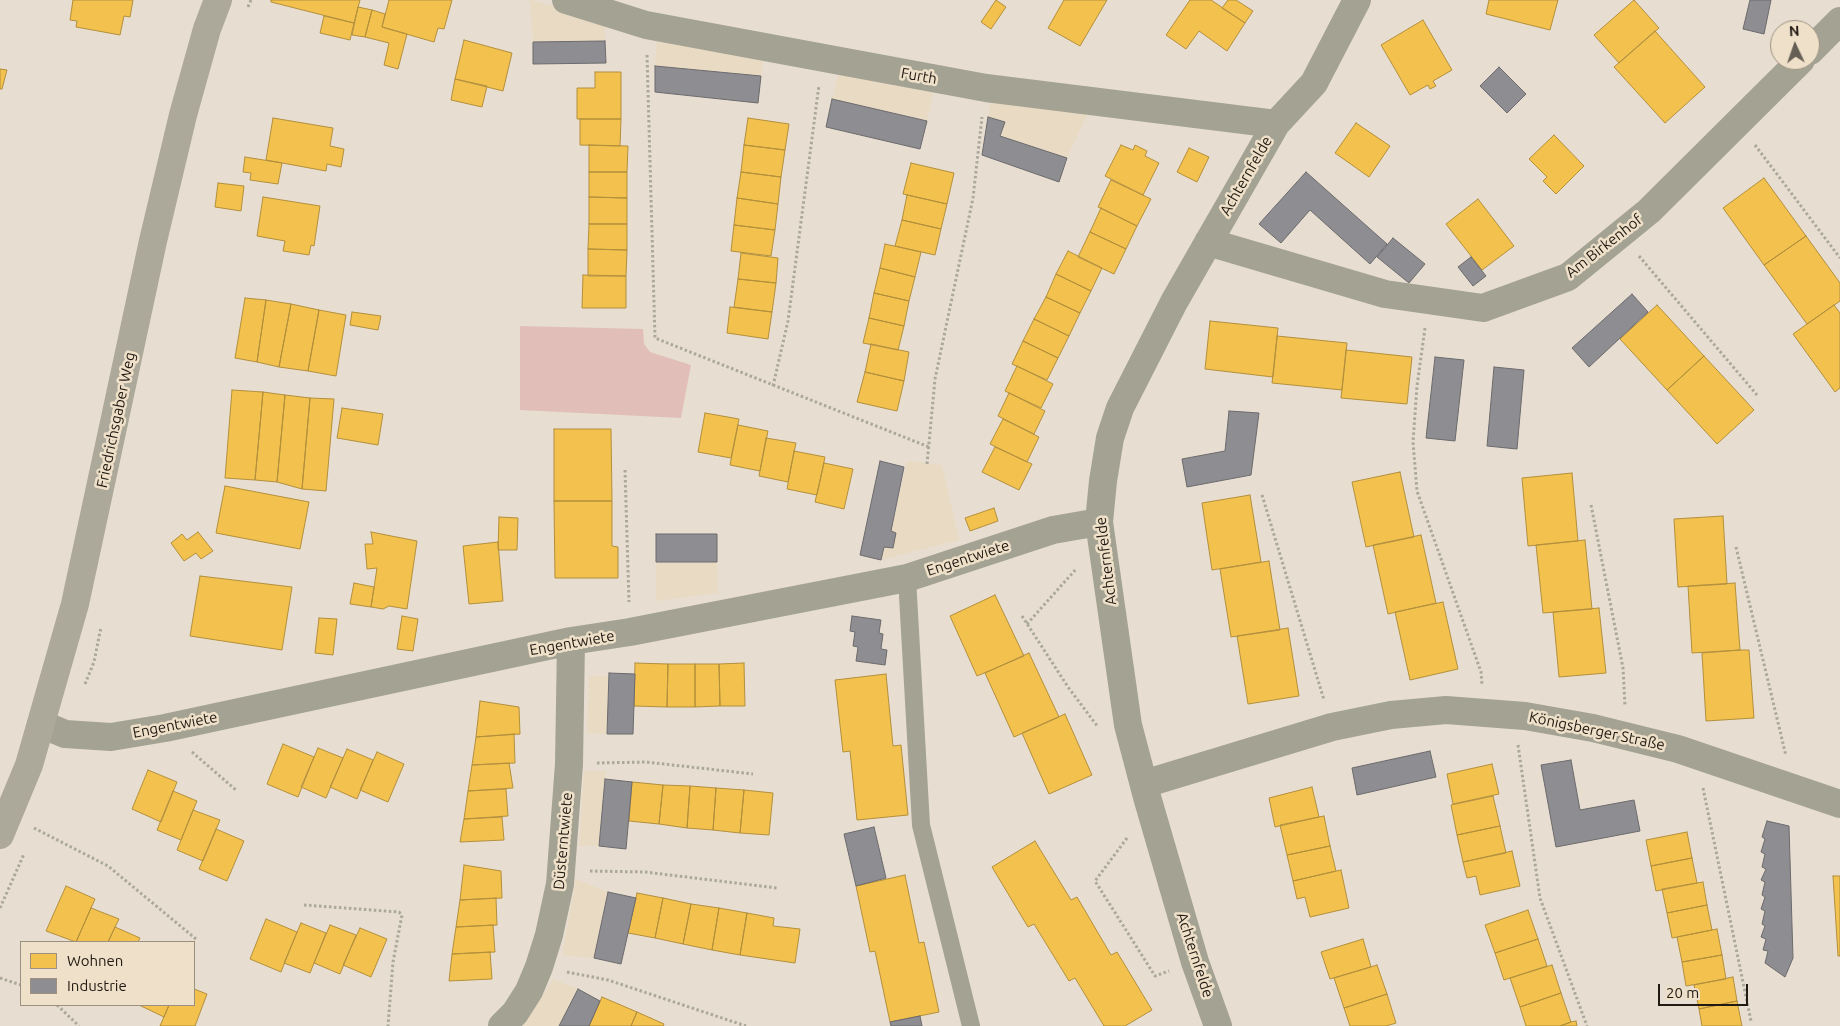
<!DOCTYPE html>
<meta charset="utf-8">
<style>
body{margin:0}
#map{position:relative;width:1840px;height:1026px;overflow:hidden;background:#e7ded1;font-family:Ubuntu,sans-serif}
canvas{display:block}
.legend{position:absolute;left:20px;top:941px;width:175px;height:65px;box-sizing:border-box;background:#efe0c9;border:1px solid #9c9180;margin:0;padding:6px 9px;list-style:none;font-size:15px;color:#201a12}
.legend li{display:flex;align-items:center;gap:10px;height:25px}
.legend b{width:25px;border:1px solid #9c9180}
.north{position:absolute;left:1770px;top:20px;width:50px;height:50px;box-sizing:border-box;background:#efe0c9;border:1px solid #9c9180;border-radius:50%;rotate:357deg;font-size:14px;font-weight:700;line-height:20px;text-align:center;color:#201a12}
.north::after{content:'';display:block;margin:auto;width:18px;height:22px;background:#665f55;clip-path:polygon(50% 0,100% 100%,50% 72%,0 100%)}
.scale{position:absolute;left:1658px;top:984px;width:90px;height:22px;box-sizing:border-box;border:2px solid #201a12;border-top:0;padding-left:6px;font-size:15px;line-height:18px;white-space:nowrap;color:#201a12;-webkit-text-stroke:4px #efe0c9;paint-order:stroke}
</style>
<div id="map">
<canvas width="1840" height="1026"></canvas>
<ul class="legend">
<li><b style="height:14px;background:#f2c14e"></b>Wohnen</li>
<li><b style="height:14px;background:#8d8d92"></b>Industrie</li>
</ul>
<div class="north">N</div>
<div class="scale">20 m</div>
</div>
<script>
const ctx = document.querySelector('canvas').getContext('2d');
ctx.lineJoin = 'round';
function paint(path, color) { ctx.fillStyle = color; ctx.fill(path, 'evenodd'); }
const toPath = rows => new Path2D(rows.map(r => 'M' + r).join(''));
function trace(path, color, width, dash) { ctx.strokeStyle = color; ctx.lineWidth = width; ctx.lineCap = dash ? 'butt' : 'round'; ctx.setLineDash(dash || []); ctx.stroke(path); }
function label(font, color, halo, rows, align = 'center') {
  ctx.font = font + ' Ubuntu,sans-serif'; ctx.lineWidth = 5; ctx.setLineDash([]); ctx.textBaseline = 'middle'; ctx.strokeStyle = halo; ctx.fillStyle = color; for (const [text, x, y, turn = 0] of rows) {
    ctx.save(); ctx.translate(x, y); ctx.rotate((+turn || 0) * Math.PI / 180); ctx.textAlign = isNaN(turn) ? turn : align; if (halo) ctx.strokeText(text, 0, 0); ctx.fillText(text, 0, 0); ctx.restore();
  }
}
paint(toPath([
 [530,0,605,20,605,41,533,42],
 [657,33,764,54,761,76,655,66],
 [839,72,933,93,927,121,832,99],
 [990,100,1087,115,1067,158,1000,136,1004,122,988,117],
 [907,461,942,465,959,540,881,560,884,547,893,548,896,533,891,531],
 [656,562,717,562,718,593,656,601],
 [589,676,609,676,607,734,587,733],
 [584,771,606,771,599,846,579,846],
 [576,879,608,892,594,958,562,955],
 [553,979,578,989,559,1026,523,1026]
]), '#e9dac4');
paint(toPath([
 [520,326,643,329,644,344,650,352,691,365,681,418,520,410]
]), '#e1bfb8');
const homes = toPath([
 [73,0,133,0,130,17,124,16,120,35,76,27,77,21,70,20,73,0],
 [271,0,360,0,354,23,271,2,271,0],
 [389,0,452,0,444,29,438,28,434,42,382,27,389,0],
 [996,0,1006,7,991,29,981,22,996,0],
 [1064,0,1107,0,1080,46,1048,28,1064,0],
 [1190,0,1211,0,1245,23,1227,51,1199,31,1186,49,1166,35,1190,0],
 [1228,0,1236,0,1253,11,1245,23,1222,8,1228,0],
 [1489,0,1558,0,1550,30,1486,14,1489,0],
 [1634,0,1659,28,1619,63,1594,35,1634,0],
 [358,7,372,10,365,37,352,35,358,7],
 [372,10,385,14,382,27,407,34,398,69,384,65,389,43,365,37,372,10],
 [324,16,354,23,350,40,320,33,324,16],
 [1423,20,1452,70,1433,81,1436,86,1430,89,1428,85,1410,95,1381,45,1423,20],
 [1655,31,1705,87,1665,123,1614,67,1655,31],
 [464,40,512,53,503,91,455,79,464,40],
 [0,69,7,70,2,89,0,89,0,69],
 [595,72,621,72,621,119,577,119,577,88,595,88,595,72],
 [455,79,487,86,482,107,451,100,455,79],
 [273,118,333,128,330,146,344,149,341,167,327,164,326,171,266,160,273,118],
 [748,118,789,124,785,150,744,145,748,118],
 [580,119,621,119,620,146,580,145,580,119],
 [1356,123,1390,146,1369,177,1335,153,1356,123],
 [1554,135,1584,166,1556,194,1543,181,1547,177,1529,159,1554,135],
 [589,145,628,146,627,172,589,172,589,145],
 [744,145,785,150,781,177,741,172,744,145],
 [1121,145,1133,150,1135,145,1147,151,1145,156,1159,163,1143,195,1105,176,1121,145],
 [1189,148,1209,157,1197,182,1177,172,1189,148],
 [245,157,282,163,278,184,250,180,251,173,243,172,245,157],
 [911,163,954,173,947,204,903,194,911,163],
 [589,172,627,172,627,198,589,197,589,172],
 [741,172,781,177,778,204,737,198,741,172],
 [1764,178,1806,236,1764,265,1723,208,1764,178],
 [1111,180,1151,199,1137,226,1098,207,1111,180],
 [218,183,244,186,241,211,215,207,218,183],
 [907,195,947,204,941,229,902,220,907,195],
 [263,197,320,206,314,246,311,245,309,255,283,251,285,241,257,236,263,197],
 [589,197,627,198,627,224,589,224,589,197],
 [737,198,778,204,775,230,734,225,737,198],
 [1478,199,1514,246,1482,270,1446,224,1478,199],
 [1101,208,1137,226,1126,249,1090,232,1101,208],
 [902,220,941,229,935,255,895,246,902,220],
 [589,224,627,224,627,250,588,249,589,224],
 [734,225,775,230,771,256,731,251,734,225],
 [1090,232,1126,249,1114,274,1078,257,1090,232],
 [1806,236,1840,283,1840,301,1807,324,1764,265,1806,236],
 [885,244,921,252,915,277,880,268,885,244],
 [588,249,627,250,626,276,588,276,588,249],
 [1068,251,1102,268,1091,291,1056,274,1068,251],
 [741,253,778,258,776,283,738,279,741,253],
 [880,268,915,277,909,301,874,293,880,268],
 [1056,274,1091,291,1080,313,1046,297,1056,274],
 [583,275,626,276,626,308,582,308,583,275],
 [738,279,776,283,772,312,734,307,738,279],
 [874,293,909,301,904,326,869,318,874,293],
 [1046,297,1080,313,1069,336,1034,319,1046,297],
 [245,298,266,300,257,362,235,358,245,298],
 [266,300,291,304,279,367,257,362,266,300],
 [291,304,319,310,308,371,279,367,291,304],
 [1657,305,1704,356,1667,390,1620,339,1657,305],
 [1834,305,1840,313,1840,388,1835,392,1793,334,1834,305],
 [730,307,772,312,768,339,727,333,730,307],
 [319,310,346,315,336,376,308,371,319,310],
 [352,312,381,316,378,330,350,325,352,312],
 [869,318,904,326,898,350,863,343,869,318],
 [1034,319,1069,336,1058,358,1023,341,1034,319],
 [1210,321,1278,328,1273,377,1205,369,1210,321],
 [1277,336,1347,343,1342,390,1272,383,1277,336],
 [1023,341,1058,358,1047,380,1012,364,1023,341],
 [871,344,909,352,904,381,865,372,871,344],
 [1346,350,1412,357,1407,404,1341,398,1346,350],
 [1704,356,1754,410,1717,444,1667,390,1704,356],
 [1017,366,1053,384,1041,408,1005,391,1017,366],
 [865,372,904,381,897,411,857,402,865,372],
 [232,390,263,392,255,480,225,478,232,390],
 [263,392,285,395,277,482,255,480,263,392],
 [1009,393,1045,411,1034,434,998,416,1009,393],
 [285,395,310,398,302,489,277,482,285,395],
 [310,398,334,399,326,491,302,489,310,398],
 [342,408,383,414,378,445,337,438,342,408],
 [705,413,739,419,731,458,698,452,705,413],
 [1003,419,1039,437,1027,462,990,444,1003,419],
 [738,425,768,431,760,471,730,465,738,425],
 [554,429,611,429,612,501,554,501,554,429],
 [766,438,796,443,788,482,759,476,766,438],
 [995,447,1032,464,1019,490,982,472,995,447],
 [794,451,825,457,817,495,787,489,794,451],
 [824,463,853,469,844,509,815,502,824,463],
 [1400,472,1414,537,1366,547,1352,482,1400,472],
 [1572,473,1578,541,1528,546,1522,478,1572,473],
 [225,486,309,502,300,549,216,533,225,486],
 [1250,495,1261,562,1212,570,1202,503,1250,495],
 [554,501,612,501,612,546,618,547,618,578,555,578,554,501],
 [994,508,998,521,970,531,965,518,994,508],
 [1723,516,1727,584,1678,587,1674,519,1723,516],
 [499,517,518,518,517,550,498,550,499,517],
 [198,532,213,551,201,559,196,553,184,561,171,543,182,534,187,540,198,532],
 [371,532,417,541,407,609,389,606,383,609,371,607,377,568,367,569,365,544,373,544,371,532],
 [1421,535,1436,603,1388,614,1373,545,1421,535],
 [1585,540,1592,609,1543,613,1536,545,1585,540],
 [498,542,503,601,469,604,463,546,498,542],
 [1269,561,1280,630,1231,637,1220,569,1269,561],
 [200,576,292,587,282,650,190,636,200,576],
 [354,583,374,587,371,607,350,604,354,583],
 [1735,583,1740,650,1692,653,1688,586,1735,583],
 [995,595,1024,656,977,676,950,616,995,595],
 [1443,602,1458,669,1410,680,1395,612,1443,602],
 [1599,608,1606,673,1559,677,1553,612,1599,608],
 [402,616,418,619,413,651,397,649,402,616],
 [319,618,337,619,333,655,315,653,319,618],
 [1288,628,1299,696,1248,704,1237,636,1288,628],
 [1740,650,1749,650,1754,718,1706,721,1702,653,1740,650],
 [1029,653,1059,717,1014,737,985,673,1029,653],
 [635,663,668,664,667,707,634,706,635,663],
 [744,663,745,706,720,706,719,664,744,663],
 [668,664,695,664,695,707,667,707,668,664],
 [695,664,719,664,720,706,695,707,695,664],
 [886,674,893,746,901,745,908,815,857,820,850,751,843,752,835,680,886,674],
 [480,701,519,707,520,734,476,737,480,701],
 [1065,714,1092,775,1049,794,1022,733,1065,714],
 [514,734,515,763,472,765,476,737,514,734],
 [283,744,314,757,298,797,267,784,283,744],
 [318,748,343,758,326,798,301,787,318,748],
 [347,749,373,760,357,799,330,787,347,749],
 [377,752,404,764,388,802,360,790,377,752],
 [509,763,513,788,468,791,472,765,509,763],
 [1492,764,1499,794,1453,804,1447,774,1492,764],
 [148,770,177,782,161,822,132,809,148,770],
 [632,782,663,785,659,824,629,821,632,782],
 [663,785,690,786,687,828,659,824,663,785],
 [690,786,716,788,713,830,687,828,690,786],
 [1312,787,1319,817,1275,827,1269,798,1312,787],
 [716,788,744,790,740,833,713,830,716,788],
 [506,789,508,816,464,819,468,791,506,789],
 [744,790,773,793,769,835,740,833,744,790],
 [173,791,197,801,181,840,157,830,173,791],
 [1493,796,1500,826,1457,835,1451,805,1493,796],
 [193,810,220,820,203,861,177,850,193,810],
 [1324,816,1330,846,1287,855,1280,825,1324,816],
 [502,817,504,840,460,842,464,819,502,817],
 [1500,826,1506,853,1463,862,1457,835,1500,826],
 [216,829,244,841,227,881,199,869,216,829],
 [1687,832,1692,858,1651,866,1646,840,1687,832],
 [1035,841,1071,900,1077,897,1111,955,1117,952,1152,1010,1125,1026,1104,1026,1075,978,1069,981,1034,924,1028,927,992,867,1035,841],
 [1330,846,1336,871,1293,881,1287,855,1330,846],
 [1512,851,1520,886,1480,895,1476,876,1467,878,1463,862,1512,851],
 [1692,858,1697,883,1656,891,1651,866,1692,858],
 [464,865,501,871,502,898,460,900,464,865],
 [1341,870,1349,908,1310,917,1305,897,1297,899,1293,881,1341,870],
 [905,875,919,943,924,942,939,1012,890,1022,875,951,870,952,856,886,905,875],
 [1833,876,1840,876,1840,956,1838,956,1833,876],
 [1703,882,1707,905,1667,913,1662,889,1703,882],
 [66,886,95,899,76,942,46,931,66,886],
 [637,893,663,898,655,938,628,933,637,893],
 [496,898,497,925,456,927,460,900,496,898],
 [663,898,691,904,683,944,655,938,663,898],
 [691,904,719,908,712,950,683,944,691,904],
 [1707,905,1712,930,1672,938,1667,913,1707,905],
 [91,908,119,919,108,942,76,942,91,908],
 [719,908,747,913,740,955,712,950,719,908],
 [1528,910,1538,939,1495,953,1485,925,1528,910],
 [747,913,774,918,773,926,800,929,795,963,740,955,747,913],
 [266,919,297,932,281,972,250,959,266,919],
 [301,923,326,933,310,973,284,963,301,923],
 [330,925,356,935,340,974,314,963,330,925],
 [493,925,495,952,452,954,456,927,493,925],
 [115,927,140,938,138,942,108,942,115,927],
 [360,928,387,939,371,977,343,965,360,928],
 [1717,929,1722,955,1682,962,1677,937,1717,929],
 [1363,939,1371,967,1330,979,1321,952,1363,939],
 [1538,939,1547,966,1504,980,1495,953,1538,939],
 [490,952,492,979,449,981,452,954,490,952],
 [1722,955,1726,979,1686,986,1682,962,1722,955],
 [1377,965,1387,994,1344,1008,1334,978,1377,965],
 [1552,965,1561,993,1520,1007,1510,978,1552,965],
 [1733,977,1737,1001,1699,1009,1694,985,1733,977],
 [194,989,207,994,195,1026,160,1026,169,1005,194,1005,194,989],
 [1561,993,1571,1022,1560,1026,1526,1026,1520,1007,1561,993],
 [1387,994,1396,1023,1386,1026,1350,1026,1344,1008,1387,994],
 [602,997,637,1012,631,1026,589,1026,602,997],
 [1737,1001,1742,1026,1702,1026,1699,1009,1737,1001],
 [139,1005,169,1005,164,1017,139,1005],
 [637,1012,664,1024,663,1026,631,1026,637,1012],
 [1576,1021,1577,1026,1560,1026,1571,1022,1576,1021]
]);
paint(homes, '#f2c14e');
trace(homes, '#b38f3c', 1);
const industry = toPath([
 [1750,0,1771,0,1764,34,1743,29,1750,0],
 [605,41,606,63,533,64,533,42,605,41],
 [655,66,761,76,758,103,655,92,655,66],
 [1499,67,1526,94,1507,113,1480,86,1499,67],
 [832,99,927,121,920,149,826,127,832,99],
 [988,117,1005,122,1000,136,1067,158,1059,182,982,155,988,117],
 [1306,172,1387,244,1370,264,1310,210,1281,243,1259,224,1306,172],
 [1393,238,1425,264,1409,283,1377,257,1393,238],
 [1471,257,1486,276,1473,286,1458,267,1471,257],
 [1632,294,1648,312,1589,367,1572,348,1632,294],
 [1435,357,1464,360,1455,441,1426,438,1435,357],
 [1494,367,1524,370,1517,449,1487,446,1494,367],
 [1229,411,1259,413,1251,475,1187,487,1182,459,1225,451,1229,411],
 [880,461,904,467,891,531,896,533,893,548,884,547,881,560,860,555,880,461],
 [656,534,717,534,717,562,656,562,656,534],
 [852,616,881,620,879,633,883,634,881,649,887,650,885,665,856,661,858,647,853,646,855,632,850,631,852,616],
 [609,673,635,674,633,734,607,734,609,673],
 [1430,751,1436,777,1357,795,1352,768,1430,751],
 [1571,760,1580,810,1634,800,1640,831,1556,847,1541,765,1571,760],
 [605,779,632,782,626,849,599,846,605,779],
 [1767,821,1789,826,1793,958,1785,977,1765,963,1768,951,1763,950,1766,939,1761,937,1765,926,1762,924,1765,911,1761,909,1765,897,1762,895,1765,882,1761,880,1766,869,1762,867,1765,854,1761,852,1765,839,1762,837,1767,821],
 [874,827,886,878,856,886,844,834,874,827],
 [608,892,636,898,621,964,594,958,608,892],
 [578,989,600,1001,589,1026,559,1026,578,989],
 [920,1016,922,1026,891,1026,890,1022,920,1016]
]);
paint(industry, '#8d8d92');
trace(industry, '#6c6a6c', 1);
trace(toPath([
 [248,7,251,0],
 [647,55,655,338,929,447],
 [1755,145,1840,258],
 [1639,256,1757,395],
 [1425,328,1417,386,1413,442,1417,491,1481,672,1482,685],
 [773,386,788,321,819,85],
 [927,464,935,379,973,198,982,117],
 [625,470,629,602],
 [1262,495,1324,700],
 [1591,505,1623,668,1625,706],
 [1736,547,1786,756],
 [1022,616,1068,687,1098,727],
 [1027,624,1077,568],
 [85,684,94,662,101,627],
 [1518,745,1540,898,1587,1026],
 [192,752,236,790],
 [597,763,646,762,753,774],
 [1703,788,1751,1021],
 [34,828,108,866,196,939],
 [1127,838,1095,881,1155,976,1169,971],
 [590,871,645,872,777,888],
 [304,905,399,912,402,915,393,962,388,1026],
 [0,908,24,854],
 [567,972,608,980,746,1026],
 [0,978,21,985],
 [57,1005,79,1026]
]), '#aaa79b', 3, [2.5, 2.5]);
trace(toPath([
 [907,578,921,825,971,1026]
]), '#a3a293', 18);
trace(toPath([
 [566,0,646,25,986,88,1276,124],
 [1810,51,1840,21],
 [1208,242,1385,294,1483,308,1568,277,1649,211,1801,60],
 [41,724,65,734,111,737,165,728,571,641,630,632,907,578,1053,530,1099,522],
 [1144,784,1332,727,1391,715,1446,710,1525,716,1593,728,1678,749,1840,804],
 [502,1026,515,1013,529,991,539,967,549,935,560,884,569,764,571,641],
 [1218,1026,1195,962,1147,797,1128,725,1099,522,1103,481,1110,438,1120,408,1174,302,1276,124,1314,83,1357,0]
]), '#a3a293', 28);
trace(toPath([
 [0,835,29,765,75,604,153,241,183,115,207,29,218,0]
]), '#aca89a', 28);
label('15px', '#201a12', '#efe0c9', [
 ["Furth",919,76,10],
 ["Achternfelde",1246,176,-60],
 ["Am Birkenhof",1604,246,-38],
 ["Friedrichsgaber Weg",116,420,-78],
 ["Engentwiete",968,558,-18],
 ["Achternfelde",1106,561,-97],
 ["Engentwiete",572,643,-10],
 ["Engentwiete",175,725,-11],
 ["Königsberger Straße",1597,731,12],
 ["Düsterntwiete",563,841,-85],
 ["Achternfelde",1195,955,72]
]);
</script>
